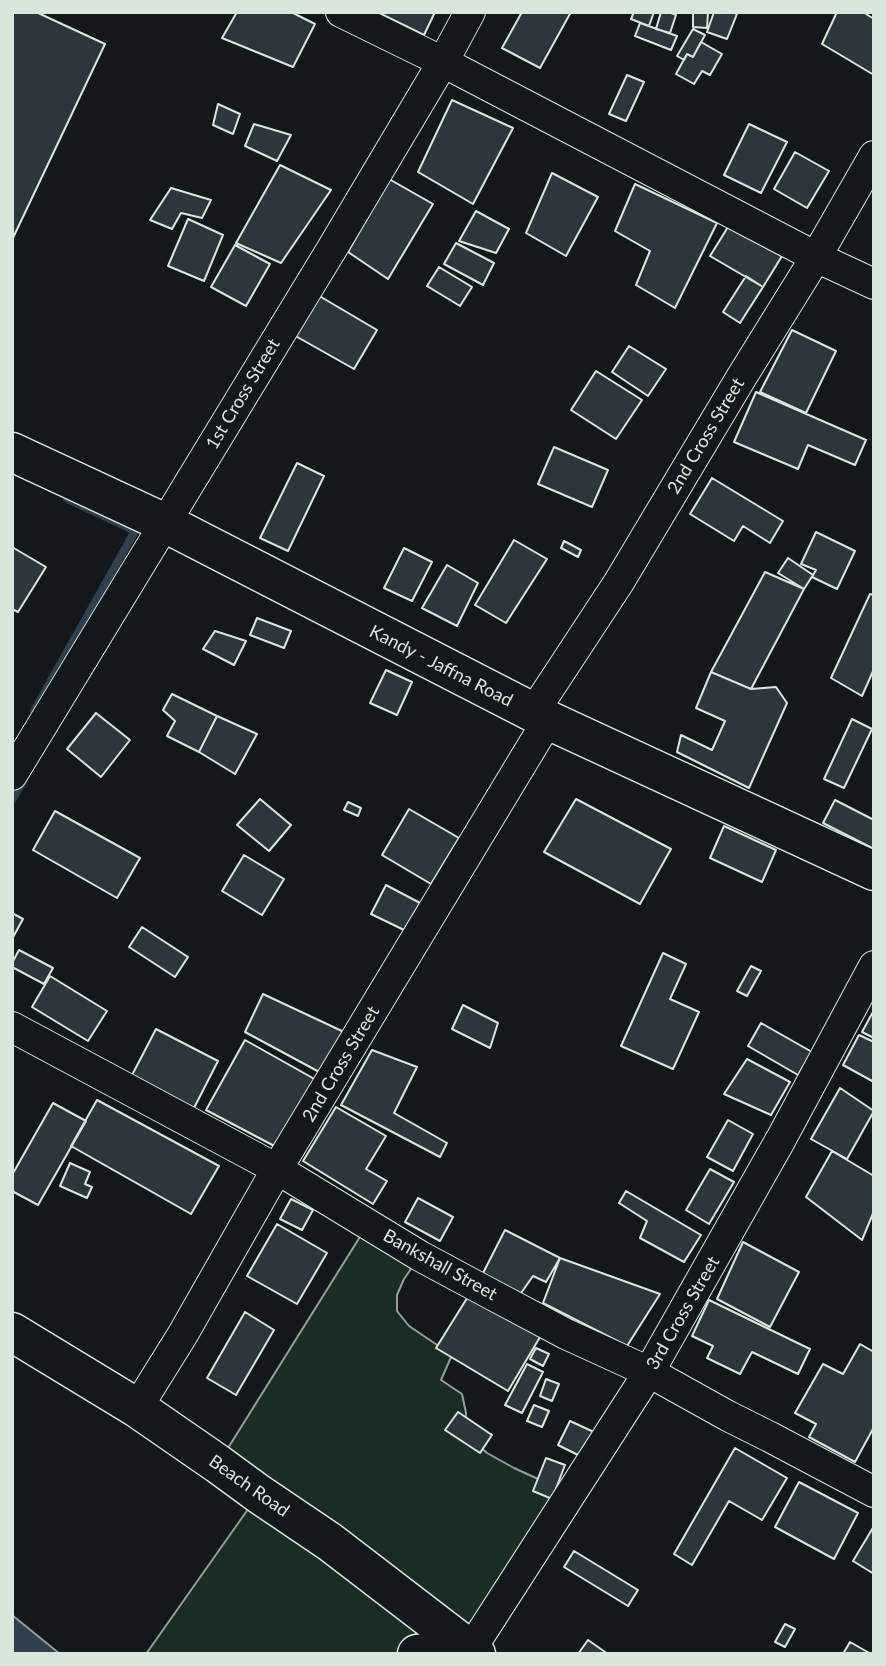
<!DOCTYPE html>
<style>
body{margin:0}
#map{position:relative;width:886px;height:1666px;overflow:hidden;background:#14181c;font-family:Lato,sans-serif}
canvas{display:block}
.frame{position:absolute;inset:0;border:14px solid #d8e6dc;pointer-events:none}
</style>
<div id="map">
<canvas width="886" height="1666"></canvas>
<div class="frame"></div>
</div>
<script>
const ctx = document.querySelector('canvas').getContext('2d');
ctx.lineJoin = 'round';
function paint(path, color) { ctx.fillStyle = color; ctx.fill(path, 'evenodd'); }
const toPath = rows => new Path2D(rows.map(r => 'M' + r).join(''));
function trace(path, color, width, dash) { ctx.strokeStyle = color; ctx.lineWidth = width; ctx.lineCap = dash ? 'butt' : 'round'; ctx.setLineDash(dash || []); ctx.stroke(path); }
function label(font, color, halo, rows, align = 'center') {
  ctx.font = font + ' Lato,sans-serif'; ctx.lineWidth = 5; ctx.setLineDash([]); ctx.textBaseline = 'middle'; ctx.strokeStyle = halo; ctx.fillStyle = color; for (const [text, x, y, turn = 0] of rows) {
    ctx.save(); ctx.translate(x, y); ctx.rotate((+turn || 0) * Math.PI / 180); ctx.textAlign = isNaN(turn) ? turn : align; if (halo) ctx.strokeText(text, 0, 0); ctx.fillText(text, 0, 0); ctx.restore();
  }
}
const green = toPath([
 [368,1224,420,1256,404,1279,397,1295,397,1311,409,1326,452,1355,441,1380,462,1394,466,1413,465,1433,487,1453,514,1468,571,1494,471,1649,417,1654,146,1654,258,1495,218,1464,368,1224]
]);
paint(green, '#1a2d24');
trace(green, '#939e99', 2);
const water = toPath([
 [12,1615,60,1654,12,1654,12,1615]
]);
paint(water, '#2f3f4d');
trace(water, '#939e99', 2);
trace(toPath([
 [34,711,135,531,67,499],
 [12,800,24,780]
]), '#2f3f4d', 8);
const building = toPath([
 [12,12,36,12,105,44,12,240,12,12],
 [237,12,291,12,315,24,293,67,222,38,237,12],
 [377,12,435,12,424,35,377,12],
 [522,12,571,12,540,68,502,48,522,12],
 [634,12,654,12,649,26,631,19,634,12],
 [661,12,669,12,676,15,670,33,656,29,661,12],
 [693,12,708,12,707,28,693,27,693,12],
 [714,12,733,12,737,14,727,39,707,32,714,12],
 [837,12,863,12,874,19,874,75,822,44,837,12],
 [640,23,677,36,671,50,635,36,640,23],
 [693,29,705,35,693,57,687,54,684,60,677,56,693,29],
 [701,42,722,54,710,75,702,71,694,84,676,74,687,54,693,57,701,42],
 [627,75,644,82,626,121,609,114,627,75],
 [452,100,513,128,473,204,418,172,452,100],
 [218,104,240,114,233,134,213,125,218,104],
 [254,124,291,135,277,161,245,146,254,124],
 [749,124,787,142,761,193,724,175,749,124],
 [795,152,829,171,807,208,774,189,795,152],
 [280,165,331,190,281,263,236,243,280,165],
 [552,173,598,197,566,256,526,233,552,173],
 [389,179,433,204,388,279,348,252,389,179],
 [635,184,717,223,675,308,636,285,650,251,615,231,635,184],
 [171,188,211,200,202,218,181,213,172,229,150,220,171,188],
 [476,211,509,229,496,253,459,241,476,211],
 [188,219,223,235,204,281,168,266,188,219],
 [728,227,782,256,763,287,710,256,728,227],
 [456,243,494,263,483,285,444,264,456,243],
 [235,245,270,264,246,306,211,287,235,245],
 [439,267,472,287,460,306,427,286,439,267],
 [746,276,763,287,740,323,723,312,746,276],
 [316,294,377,330,354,369,292,334,316,294],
 [792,330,836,351,806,413,760,392,792,330],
 [629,346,666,369,648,396,612,372,629,346],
 [596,371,642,400,616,439,571,410,596,371],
 [756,392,866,440,855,465,808,445,798,469,734,442,756,392],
 [554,447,608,470,592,507,538,484,554,447],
 [297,463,324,476,288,551,260,538,297,463],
 [712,478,783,521,770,543,743,526,734,541,690,514,712,478],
 [816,532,855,551,837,589,812,577,816,570,801,564,816,532],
 [514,540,547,559,506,623,475,605,514,540],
 [564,541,581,550,578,557,561,548,564,541],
 [12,547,46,567,18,612,12,609,12,547],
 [404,548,432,562,412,601,384,588,404,548],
 [788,558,813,575,804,589,778,573,788,558],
 [447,565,478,583,457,626,422,608,447,565],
 [765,572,804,589,751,689,711,672,765,572],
 [870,594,874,595,874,669,862,696,831,678,870,594],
 [257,618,291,631,284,648,250,635,257,618],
 [215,631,246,641,234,665,203,649,215,631],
 [386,670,412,682,397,715,370,703,386,670],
 [711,672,751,689,776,687,787,703,749,788,677,752,681,735,712,750,725,721,696,708,711,672],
 [172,694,217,716,199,752,167,736,175,721,163,710,172,694],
 [96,713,130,740,101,777,67,749,96,713],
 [217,716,257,734,235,774,199,752,217,716],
 [852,719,872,729,844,788,824,779,852,719],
 [260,799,291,825,269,851,237,825,260,799],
 [576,799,671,849,640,904,544,852,576,799],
 [835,800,874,820,874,849,823,823,835,800],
 [348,802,361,808,358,816,344,810,348,802],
 [409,809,459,838,431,884,382,855,409,809],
 [55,811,140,858,117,898,33,850,55,811],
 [724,826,776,850,762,882,710,858,724,826],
 [244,855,284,879,262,915,222,891,244,855],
 [386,885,420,903,404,930,371,914,386,885],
 [12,913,23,919,12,939,12,913],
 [142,927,188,957,175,977,129,947,142,927],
 [19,950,53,968,44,984,12,967,12,963,19,950],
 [663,953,686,964,670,999,699,1012,673,1069,621,1046,663,953],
 [751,966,761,971,747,996,737,991,751,966],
 [50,976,107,1011,88,1041,32,1007,50,976],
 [263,994,344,1032,323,1074,245,1032,263,994],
 [463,1005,498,1023,490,1048,452,1029,463,1005],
 [874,1010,874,1038,862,1032,874,1010],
 [761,1023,812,1052,798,1075,748,1046,761,1023],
 [156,1029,218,1061,194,1108,131,1077,156,1029],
 [859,1035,874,1042,874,1082,843,1065,859,1035],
 [245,1040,318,1081,280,1149,206,1110,245,1040],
 [372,1050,417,1067,394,1113,447,1143,440,1157,341,1105,372,1050],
 [747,1059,790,1082,771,1115,724,1094,747,1059],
 [840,1088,874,1111,847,1159,811,1139,840,1088],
 [97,1100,219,1166,191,1214,71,1146,97,1100],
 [53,1103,86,1121,38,1205,12,1191,12,1175,53,1103],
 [336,1107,386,1136,366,1169,387,1181,373,1204,303,1161,336,1107],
 [728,1120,753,1134,733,1171,707,1157,728,1120],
 [832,1151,874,1176,874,1211,862,1240,806,1197,832,1151],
 [70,1163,90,1172,85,1184,92,1187,87,1198,60,1186,70,1163],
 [710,1169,734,1182,709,1224,686,1210,710,1169],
 [626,1191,701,1235,684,1262,640,1238,647,1221,619,1203,626,1191],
 [418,1198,453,1217,440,1241,405,1222,418,1198],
 [291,1199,313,1210,302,1230,280,1219,291,1199],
 [277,1224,327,1253,297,1304,247,1276,277,1224],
 [505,1230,560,1258,546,1282,533,1276,519,1296,482,1275,505,1230],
 [743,1242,799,1272,770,1327,717,1299,743,1242],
 [560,1258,660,1294,627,1346,543,1303,560,1258],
 [469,1295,540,1337,508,1391,436,1348,469,1295],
 [709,1300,810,1349,798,1374,752,1352,740,1374,707,1358,713,1346,692,1336,709,1300],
 [245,1312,274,1330,236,1395,207,1378,245,1312],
 [860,1344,874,1352,874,1427,855,1462,809,1437,816,1424,795,1413,823,1364,843,1374,860,1344],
 [536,1348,549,1354,543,1366,530,1359,536,1348],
 [527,1364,543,1372,522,1413,505,1405,527,1364],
 [546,1379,559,1384,552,1401,540,1396,546,1379],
 [534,1405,549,1411,542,1427,527,1421,534,1405],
 [458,1412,492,1435,480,1453,445,1430,458,1412],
 [570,1421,596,1433,584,1458,558,1445,570,1421],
 [735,1448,787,1478,762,1520,729,1501,692,1565,674,1554,735,1448],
 [546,1458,565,1465,552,1499,533,1491,546,1458],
 [799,1482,858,1513,834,1559,775,1527,799,1482],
 [874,1526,874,1574,853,1561,874,1526],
 [574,1551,638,1590,628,1606,564,1567,574,1551],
 [785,1624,795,1629,785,1647,775,1642,785,1624],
 [588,1640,608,1654,578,1654,588,1640],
 [850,1642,871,1654,843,1654,850,1642]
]);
paint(building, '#2c363c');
trace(building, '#d8e6dc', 2);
const minor = toPath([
 [341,12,443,62,816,257,874,284],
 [533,713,619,582,741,378,816,257,874,156],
 [12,775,333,247,443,62,470,12],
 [12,1027,277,1169,420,1256,487,1292,566,1334,649,1372,728,1416,770,1437,874,1492],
 [137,1408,183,1334,277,1169,548,720],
 [471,1649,649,1372,781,1139,874,966]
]);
const major = toPath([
 [12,1332,137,1408,218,1464,259,1494,330,1542,476,1654],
 [417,1654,471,1649]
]);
const highway = toPath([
 [12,452,165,523,548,720,874,871]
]);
trace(minor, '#d8e6dc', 32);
trace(major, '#d8e6dc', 41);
trace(highway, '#d8e6dc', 41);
trace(minor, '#14181c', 30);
trace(major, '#14181c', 38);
trace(highway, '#14181c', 38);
label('18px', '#d8e6dc', '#14181c', [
 ["1st Cross Street",243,394,-59],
 ["2nd Cross Street",706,436,-59],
 ["Kandy - Jaffna Road",441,666,27],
 ["2nd Cross Street",341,1064,-59],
 ["Bankshall Street",440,1265,29],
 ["3rd Cross Street",683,1313,-60],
 ["Beach Road",249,1486,35]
]);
</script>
